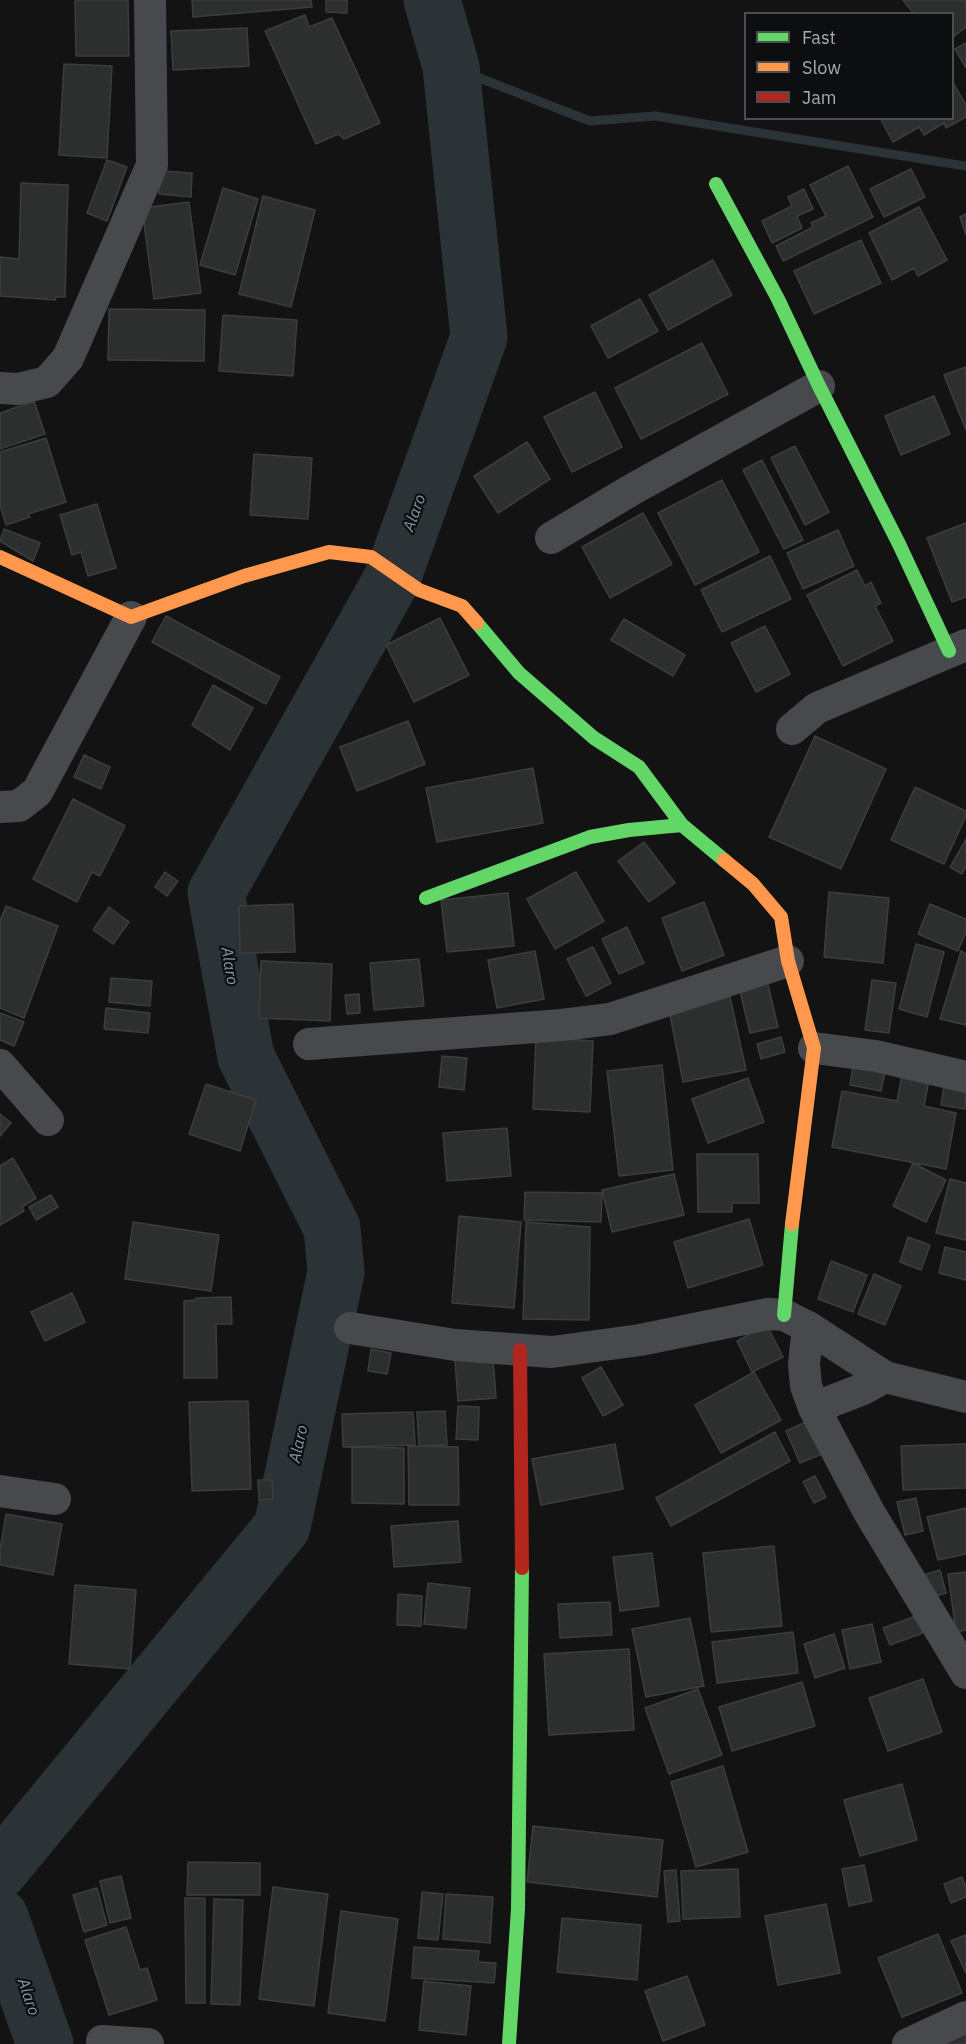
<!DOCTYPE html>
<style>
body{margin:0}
#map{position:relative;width:966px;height:2044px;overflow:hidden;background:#131313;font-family:"IBM Plex Sans",sans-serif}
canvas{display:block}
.legend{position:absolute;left:744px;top:12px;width:210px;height:108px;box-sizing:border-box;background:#0d0e0f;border:2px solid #4a4d51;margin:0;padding:8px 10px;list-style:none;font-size:18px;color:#a5abb3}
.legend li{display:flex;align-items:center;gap:12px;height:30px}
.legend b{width:30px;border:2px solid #4a4d51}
</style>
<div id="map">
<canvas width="966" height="2044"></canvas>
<ul class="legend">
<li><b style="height:8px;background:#63d668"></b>Fast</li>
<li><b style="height:8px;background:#ff974d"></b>Slow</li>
<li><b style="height:8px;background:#b3261e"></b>Jam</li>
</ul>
</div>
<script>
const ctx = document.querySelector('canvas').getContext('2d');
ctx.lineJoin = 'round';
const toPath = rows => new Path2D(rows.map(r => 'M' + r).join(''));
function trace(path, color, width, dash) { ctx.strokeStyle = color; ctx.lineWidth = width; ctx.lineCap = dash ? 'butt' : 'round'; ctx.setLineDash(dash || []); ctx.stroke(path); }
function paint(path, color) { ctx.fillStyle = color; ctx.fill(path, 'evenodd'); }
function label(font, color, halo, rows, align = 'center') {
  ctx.font = font + ' "IBM Plex Sans",sans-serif'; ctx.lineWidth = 4.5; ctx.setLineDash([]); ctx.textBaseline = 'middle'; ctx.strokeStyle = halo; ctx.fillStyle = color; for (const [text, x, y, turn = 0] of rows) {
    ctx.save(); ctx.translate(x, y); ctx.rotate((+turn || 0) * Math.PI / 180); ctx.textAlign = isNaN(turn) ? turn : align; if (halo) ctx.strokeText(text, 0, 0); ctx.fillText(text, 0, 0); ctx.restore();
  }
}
trace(toPath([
 [451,67,590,121,655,116,966,166]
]), '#2b3337', 9);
trace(toPath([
 [0,1870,282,1527,336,1272,332,1228,246,1057,216,893,392,579,479,337,451,67,432,0],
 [0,1917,45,2044]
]), '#2b3337', 57);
const building = toPath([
 [75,0,128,0,129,56,76,56,75,0],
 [192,0,311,0,312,7,193,17,192,0],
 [326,0,347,0,347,13,326,12,326,0],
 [903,0,966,0,966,27,952,38,952,14,914,14,903,0],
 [305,15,309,27,332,18,380,123,344,139,338,134,316,144,265,31,305,15],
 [247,28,249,66,173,70,171,31,247,28],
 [966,43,966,68,955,49,966,43],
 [64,64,112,66,107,158,59,155,64,64],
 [952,81,966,105,966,117,946,128,944,123,924,135,919,127,893,142,880,118,952,118,952,81],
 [107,160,127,167,107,221,87,213,107,160],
 [848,166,873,217,783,261,776,246,813,227,811,223,826,216,810,185,848,166],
 [911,169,925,197,884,217,870,189,911,169],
 [161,171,192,173,191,197,159,194,161,171],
 [21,183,68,185,65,297,56,297,55,300,0,296,0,257,19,259,21,183],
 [223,188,258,199,235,275,200,265,223,188],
 [804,189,813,209,797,216,802,228,772,243,762,221,792,206,788,197,804,189],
 [263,196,315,210,291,307,239,294,263,196],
 [189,202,201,293,154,299,142,208,189,202],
 [919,207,947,260,918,276,914,268,892,280,869,233,919,207],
 [966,214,966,235,960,217,966,214],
 [861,240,881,283,814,314,794,271,861,240],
 [713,260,732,295,668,330,649,295,713,260],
 [640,299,658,331,608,358,591,326,640,299],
 [109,309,205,310,204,361,108,360,109,309],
 [223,315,297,320,293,376,219,371,223,315],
 [702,343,728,394,641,439,615,388,702,343],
 [966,367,966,430,944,375,966,367],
 [595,392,622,447,572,472,544,417,595,392],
 [934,396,950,434,901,455,885,416,934,396],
 [34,401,45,434,0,449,0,413,34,401],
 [46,438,66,502,28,514,30,517,6,525,0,505,0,452,46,438],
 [527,442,550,479,498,513,474,476,527,442],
 [795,446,829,512,805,525,771,458,795,446],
 [254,454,312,458,308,519,250,515,254,454],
 [762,460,803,540,784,549,743,470,762,460],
 [722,480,759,552,695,585,658,513,722,480],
 [97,504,116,568,88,576,81,552,72,555,60,515,97,504],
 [643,513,672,564,610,598,582,547,643,513],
 [966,523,966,597,952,602,927,538,966,523],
 [4,529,40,543,33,561,0,541,4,529],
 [838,530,854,566,803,589,787,553,838,530],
 [770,556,791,599,722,632,701,590,770,556],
 [857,570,865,586,871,582,881,603,875,606,893,641,843,666,807,595,857,570],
 [166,616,280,677,266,704,152,642,166,616],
 [440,618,469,675,414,702,386,645,440,618],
 [624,619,685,655,673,676,611,640,624,619],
 [765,626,790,674,756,692,731,643,765,626],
 [213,685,253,708,230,750,192,725,213,685],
 [408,721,425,764,357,791,340,747,408,721],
 [815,736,886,769,841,869,769,837,815,736],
 [84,755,110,767,101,789,74,777,84,755],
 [533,768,543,823,437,842,426,788,533,768],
 [915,787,966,811,966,816,944,864,891,840,915,787],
 [73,799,125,826,100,876,92,872,77,902,33,879,73,799],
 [966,839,966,866,962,874,950,867,966,839],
 [644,842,675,883,649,902,618,861,644,842],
 [165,872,178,881,167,896,155,887,165,872],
 [576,872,604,921,555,949,527,899,576,872],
 [829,892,889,898,883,963,824,957,829,892],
 [508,893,514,946,447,952,441,900,508,893],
 [704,902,724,955,682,971,662,918,704,902],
 [293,904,295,952,240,953,239,906,293,904],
 [930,904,966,919,966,932,958,951,918,934,930,904],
 [6,906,58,926,24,1018,0,1008,0,921,6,906],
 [109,907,129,922,113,944,93,930,109,907],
 [627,927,644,963,619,974,602,939,627,927],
 [916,944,944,952,927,1017,899,1009,916,944],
 [593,947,611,983,586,996,567,959,593,947],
 [535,951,544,999,497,1008,488,960,535,951],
 [961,951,966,954,966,1025,940,1019,961,951],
 [419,959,424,1006,374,1010,370,963,419,959],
 [261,961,332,964,330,1021,259,1018,261,961],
 [111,978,152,981,150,1006,109,1002,111,978],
 [872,980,896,983,889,1033,865,1030,872,980],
 [767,981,778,1027,750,1033,739,987,767,981],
 [359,994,360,1013,347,1014,345,995,359,994],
 [730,997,746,1070,683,1082,669,1009,730,997],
 [106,1008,150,1013,148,1033,104,1029,106,1008],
 [0,1013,24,1022,14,1046,0,1040,0,1013],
 [536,1037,593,1041,590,1112,533,1109,536,1037],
 [781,1037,785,1052,761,1059,757,1044,781,1037],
 [442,1056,467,1058,464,1090,439,1087,442,1056],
 [662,1065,673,1170,619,1176,607,1071,662,1065],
 [853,1066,885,1072,881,1091,850,1085,853,1066],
 [902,1075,929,1080,924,1106,956,1113,946,1169,832,1147,842,1091,897,1101,902,1075],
 [748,1078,764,1122,708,1143,692,1099,748,1078],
 [945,1080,966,1084,965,1109,941,1105,945,1080],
 [206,1084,256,1100,240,1151,189,1134,206,1084],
 [0,1114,11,1123,0,1136,0,1114],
 [507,1128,511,1176,447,1181,443,1133,507,1128],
 [697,1154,758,1154,759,1203,732,1203,732,1212,698,1212,697,1154],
 [13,1158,36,1198,22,1207,24,1211,0,1225,0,1166,13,1158],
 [913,1163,946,1180,926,1222,893,1206,913,1163],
 [674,1174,684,1215,612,1232,602,1190,674,1174],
 [950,1179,966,1183,966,1240,936,1233,950,1179],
 [525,1192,602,1193,601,1222,524,1220,525,1192],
 [51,1195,58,1207,36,1220,29,1207,51,1195],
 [459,1216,521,1222,514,1308,452,1303,459,1216],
 [749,1219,763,1265,688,1288,674,1242,749,1219],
 [133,1222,219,1235,211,1291,125,1279,133,1222],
 [526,1222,590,1227,589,1320,523,1319,526,1222],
 [908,1237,930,1245,921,1270,900,1262,908,1237],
 [945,1247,966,1252,966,1280,939,1273,945,1247],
 [831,1261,867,1275,853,1312,818,1299,831,1261],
 [874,1274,901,1286,885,1325,858,1314,874,1274],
 [72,1293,85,1322,45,1341,31,1312,72,1293],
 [231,1297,232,1324,216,1324,217,1378,184,1378,184,1301,195,1300,196,1298,231,1297],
 [767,1325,783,1357,752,1372,737,1341,767,1325],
 [371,1349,391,1353,387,1374,368,1371,371,1349],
 [493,1358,496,1398,458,1401,455,1360,493,1358],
 [601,1367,623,1405,603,1416,582,1378,601,1367],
 [754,1372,781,1420,721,1453,695,1405,754,1372],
 [248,1401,251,1489,192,1491,189,1402,248,1401],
 [458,1406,479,1407,478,1440,456,1439,458,1406],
 [445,1411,447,1445,419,1446,417,1412,445,1411],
 [413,1412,415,1445,343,1447,342,1414,413,1412],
 [808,1421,822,1454,800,1463,786,1431,808,1421],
 [775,1432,790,1461,671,1526,656,1498,775,1432],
 [615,1444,623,1489,541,1505,532,1459,615,1444],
 [966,1444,966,1488,903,1490,901,1446,966,1444],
 [408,1446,458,1447,459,1505,409,1505,408,1446],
 [352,1447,404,1448,404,1504,352,1503,352,1447],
 [815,1476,826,1497,814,1503,803,1482,815,1476],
 [258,1480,272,1480,273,1499,259,1500,258,1480],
 [916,1498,923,1531,905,1535,897,1502,916,1498],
 [966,1508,966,1554,938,1560,927,1517,966,1508],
 [6,1514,62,1524,53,1575,0,1565,0,1550,6,1514],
 [458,1521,461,1562,394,1567,391,1526,458,1521],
 [774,1546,782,1626,711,1632,703,1553,774,1546],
 [652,1553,659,1606,620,1611,613,1557,652,1553],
 [940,1570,946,1593,932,1597,926,1574,940,1570],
 [966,1572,966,1630,956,1632,948,1574,966,1572],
 [428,1583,470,1588,466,1628,424,1624,428,1583],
 [75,1585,136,1590,130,1669,69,1664,75,1585],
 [398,1594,422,1596,421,1626,397,1625,398,1594],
 [610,1602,612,1635,560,1638,558,1604,610,1602],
 [916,1616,923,1633,890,1645,883,1628,916,1616],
 [690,1618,704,1686,646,1697,632,1629,690,1618],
 [872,1624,881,1662,850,1669,842,1630,872,1624],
 [793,1632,798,1673,717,1683,712,1642,793,1632],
 [834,1634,845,1668,815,1678,804,1644,834,1634],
 [629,1649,634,1730,549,1735,544,1654,629,1649],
 [923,1679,942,1732,888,1751,869,1698,923,1679],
 [802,1682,815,1726,732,1751,719,1707,802,1682],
 [698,1689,722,1755,669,1774,645,1708,698,1689],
 [723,1766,748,1852,696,1867,671,1782,723,1766],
 [902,1784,917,1840,860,1856,844,1800,902,1784],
 [533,1826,663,1840,657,1897,527,1882,533,1826],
 [188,1862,260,1863,260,1895,187,1895,188,1862],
 [864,1865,872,1901,849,1906,842,1869,864,1865],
 [738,1869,740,1917,683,1919,681,1871,738,1869],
 [676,1870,680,1921,668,1922,664,1871,676,1870],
 [121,1876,131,1918,110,1923,100,1881,121,1876],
 [962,1877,966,1888,966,1897,951,1903,944,1884,962,1877],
 [273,1887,328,1894,314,2006,259,1999,273,1887],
 [97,1888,107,1925,84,1932,73,1895,97,1888],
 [422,1892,443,1894,438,1940,418,1938,422,1892],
 [446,1894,493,1897,490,1943,443,1939,446,1894],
 [185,1898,205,1898,205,2003,186,2003,185,1898],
 [214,1899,243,1900,240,2005,211,2004,214,1899],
 [826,1904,840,1973,778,1985,765,1916,826,1904],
 [341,1911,398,1919,385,2021,328,2013,341,1911],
 [562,1918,641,1925,637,1980,557,1972,562,1918],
 [126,1927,140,1970,147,1968,157,2000,109,2015,85,1940,126,1927],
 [938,1934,962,1993,902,2017,878,1958,938,1934],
 [966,1935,966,1973,951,1941,966,1935],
 [414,1947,479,1951,478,1962,496,1963,494,1983,412,1978,414,1947],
 [687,1976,705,2025,663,2041,645,1991,687,1976],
 [424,1981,471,1986,466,2035,419,2030,424,1981],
 [966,2034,966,2044,940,2044,966,2034]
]);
paint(building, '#2d2e2e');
trace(building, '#3c3d3f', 1.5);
trace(toPath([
 [0,388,18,389,47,382,68,358,152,165,150,0],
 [551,538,633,489,819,386],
 [792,729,817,708,966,645],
 [0,807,19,806,37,792,131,617],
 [309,1044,562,1025,610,1019,788,961],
 [814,1048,876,1056,966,1077],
 [0,1065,48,1120],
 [808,1327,804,1364,806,1386,814,1408,869,1512,966,1673],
 [350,1328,455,1345,552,1352,640,1340,768,1314,784,1315,808,1327,885,1377],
 [814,1408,863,1389,885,1377,966,1397],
 [0,1491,55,1499],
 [102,2041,148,2044],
 [908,2044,966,2017]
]), '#47494c', 32);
trace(toPath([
 [716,184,778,299,819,386,899,544,949,651],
 [477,623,519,673,594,738,639,767,682,825],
 [426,898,590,837,629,830,682,825,724,860],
 [784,1315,792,1224],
 [509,2044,518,1909,522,1568]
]), '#63d668', 14);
trace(toPath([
 [0,557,131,617,244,576,329,552,371,557,419,590,462,606,477,623],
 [724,860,753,884,781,917,788,961,814,1048,792,1224]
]), '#ff974d', 14);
trace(toPath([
 [520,1350,522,1568]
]), '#b3261e', 14);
label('italic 16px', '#809baa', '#0d0e0f', [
 ["Alaro",415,513,-70],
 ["Alaro",229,966,80],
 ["Alaro",299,1444,-78],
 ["Alaro",28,1997,71]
]);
</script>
